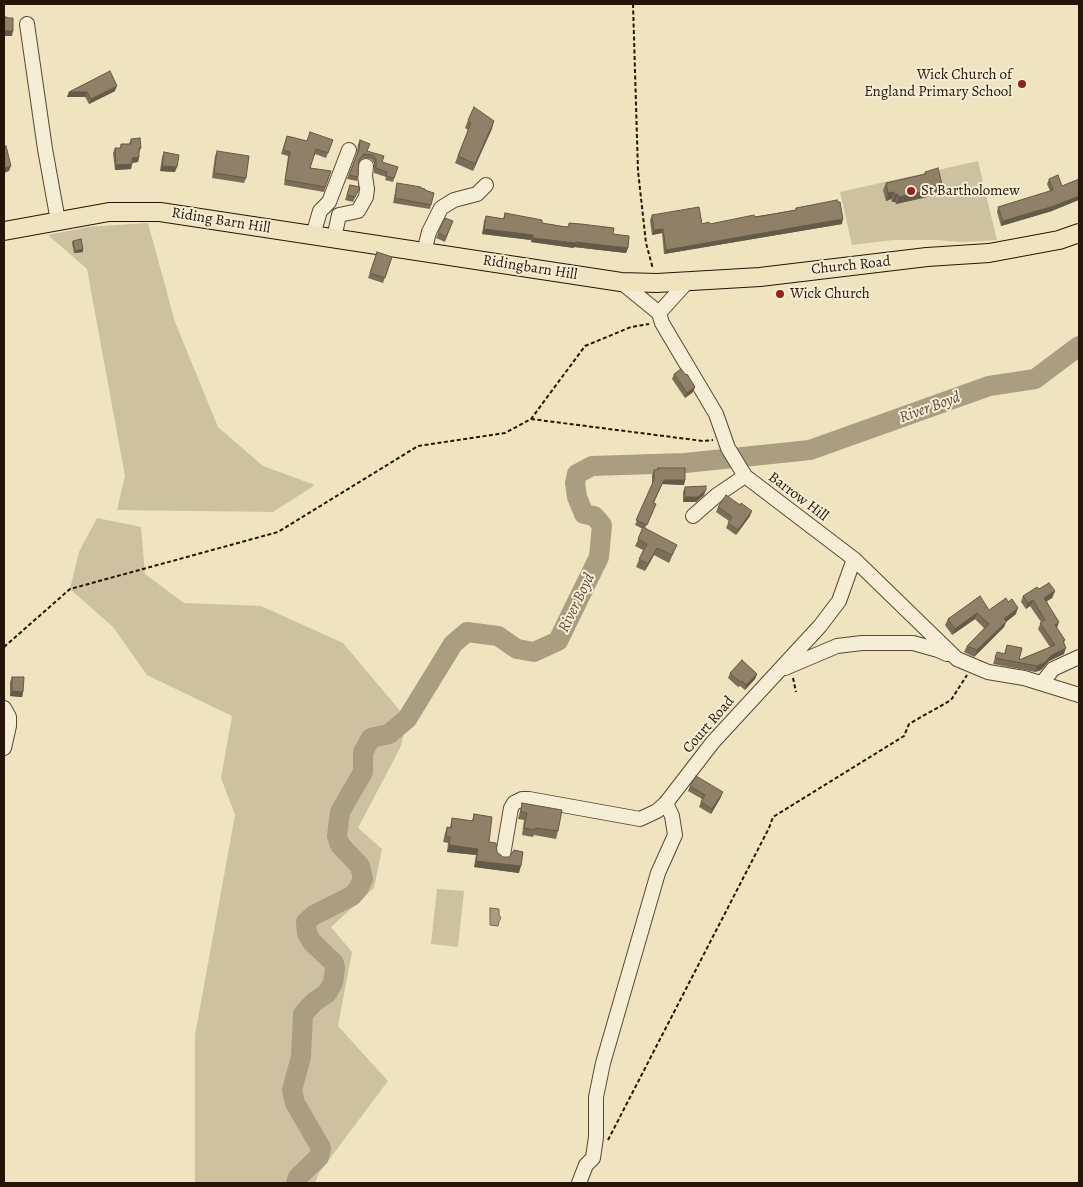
<!DOCTYPE html>
<style>
body{margin:0}
#map{position:relative;width:1083px;height:1187px;overflow:hidden;background:#efe4bf;font-family:Alegreya,serif}
canvas{display:block}
.frame{position:absolute;inset:0;border:5px solid #261407;pointer-events:none}
</style>
<div id="map">
<canvas width="1083" height="1187"></canvas>
<div class="frame"></div>
</div>
<script>
const ctx = document.querySelector('canvas').getContext('2d');
ctx.lineJoin = 'round';
function paint(path, color) { ctx.fillStyle = color; ctx.fill(path, 'evenodd'); }
const toPath = rows => new Path2D(rows.map(r => 'M' + r).join(''));
function trace(path, color, width, dash) { ctx.strokeStyle = color; ctx.lineWidth = width; ctx.lineCap = dash ? 'butt' : 'round'; ctx.setLineDash(dash || []); ctx.stroke(path); }
function label(font, color, halo, rows, align = 'center') {
  ctx.font = font + ' Alegreya,serif'; ctx.lineWidth = 4; ctx.setLineDash([]); ctx.textBaseline = 'middle'; ctx.strokeStyle = halo; ctx.fillStyle = color; for (const [text, x, y, turn = 0] of rows) {
    ctx.save(); ctx.translate(x, y); ctx.rotate((+turn || 0) * Math.PI / 180); ctx.textAlign = isNaN(turn) ? turn : align; if (halo) ctx.strokeText(text, 0, 0); ctx.fillText(text, 0, 0); ctx.restore();
  }
}
paint(toPath([
 [978,161,997,240,963,242,936,240,893,240,852,245,840,192],
 [148,223,175,322,218,427,263,466,315,485,273,512,117,510,125,476,87,269,48,235,88,227],
 [97,518,141,527,145,574,184,603,261,606,343,643,407,719,401,746,358,828,382,849,374,888,331,927,352,952,338,1026,388,1081,319,1173,315,1183,195,1183,195,1035,235,815,221,778,232,716,147,675,113,627,70,589,79,552],
 [437,889,464,891,458,947,431,944]
]), '#cdc1a0');
const water = toPath([
 [490,908,499,909,499,915,501,918,499,921,498,926,490,925,490,908]
]);
paint(water, '#ab9d80');
trace(water, '#766650', 1);
trace(toPath([
 [296,1183,298,1177,319,1157,321,1148,295,1103,292,1090,301,1057,303,1014,314,1002,327,993,333,983,335,968,334,963,312,942,307,933,306,922,314,915,352,896,358,889,363,879,360,866,340,845,337,836,340,812,363,772,363,752,371,738,389,734,407,719,453,644,467,632,498,636,517,649,534,652,558,641,599,557,602,525,594,516,584,514,577,497,575,483,577,474,592,466,685,463,810,450,989,386,1035,379,1079,346]
]), '#ab9d80', 20);
const minor = toPath([
 [27,24,45,149,58,221],
 [313,235,320,211,329,202,349,150],
 [334,238,339,215,358,211,366,197,367,189,365,176,366,166],
 [424,252,429,232,441,208,454,200,477,194,486,185],
 [621,282,659,313,687,282],
 [659,313,662,323,716,414,728,448,745,476,854,559,957,659,988,672,1024,678,1079,695],
 [693,516,717,495,745,476],
 [785,668,837,646,862,643,913,643,938,650,947,654],
 [1042,683,1053,669,1079,657],
 [4,708,9,717,9,726,4,748],
 [503,855,511,808,514,803,522,799,529,799,640,819,657,811,666,803,713,742,820,626,839,601,854,559],
 [579,1183,586,1165,593,1158,596,1137,596,1097,603,1063,658,873,675,835,672,816,666,803]
]);
const major = toPath([
 [4,231,109,212,160,212,621,282,657,283,760,277,927,257,989,253,1059,240,1079,233]
]);
trace(minor, '#584835', 16);
trace(major, '#261407', 20);
trace(toPath([
 [633,4,638,171,646,243,653,269],
 [531,419,703,441,713,440],
 [4,647,70,589,278,532,418,446,505,433,531,419,585,346,631,327,649,324],
 [793,678,796,692],
 [608,1140,769,828,773,817,904,736,909,724,951,700,967,675]
]), '#261407', 2, [4, 2.5]);
trace(minor, '#f5edd5', 14);
trace(major, '#efe4bf', 18);
paint(toPath([
 [115,91,89,104,85,97,67,97,69,92],
 [468,120,494,121,473,171,455,163,468,130,465,128],
 [287,136,307,141,333,140,326,158,315,154,310,168,331,171,324,192,284,185,288,156,281,154],
 [131,139,141,148,139,153,139,157,138,162,132,163,131,169,115,170,113,153,115,148,120,148,121,144,129,144],
 [360,140,367,151,382,162,398,167,393,182,385,180,386,177,374,173,374,163,371,159,363,158,359,163,358,177,357,181,347,179,357,153,358,144],
 [217,151,246,178,244,183,212,178,215,156],
 [164,152,175,172,160,171,162,157],
 [925,172,942,184,939,192,928,194,927,197,896,204,895,202,892,202,891,199,886,201,883,190,886,183,924,174],
 [1058,175,1052,211,1001,226,997,212,998,207,1050,191,1047,184,1049,179],
 [397,183,421,188,425,190,431,205,430,209,393,203,396,187],
 [350,185,360,187,353,202,345,200],
 [796,208,842,224,664,254,662,233,652,235,650,220,652,215,702,224,710,224,795,210],
 [505,213,542,223,566,227,568,226,569,223,613,234,628,248,626,253,574,247,574,248,531,242,531,240,482,234,484,221,486,216,503,219],
 [453,221,445,242,436,238,438,233],
 [73,241,83,252,74,253,72,243],
 [377,252,392,257,383,283,368,278],
 [674,374,695,387,693,392,685,398,672,379],
 [658,468,685,480,684,485,662,484,654,503,656,504,645,528,674,552,669,563,654,555,645,571,636,567,643,550,635,546,643,529,635,525,652,484,652,475,654,470,657,470],
 [685,487,704,495,696,502,683,502,683,492],
 [718,507,750,516,736,535,726,528,729,521,716,512],
 [1039,589,1055,591,1052,598,1047,601,1057,628,1065,640,1064,643,1064,654,1049,661,1041,670,1035,672,993,664,997,652,1004,654,1007,645,1019,660,1050,647,1038,629,1041,622,1030,606,1026,609,1021,602,1023,596],
 [989,610,1016,614,1006,622,1004,627,974,657,964,652,967,646,984,628,975,619,952,635,945,625,948,619],
 [730,673,757,674,755,679,745,690,740,686,738,687,728,678],
 [12,677,23,692,22,697,10,696,10,682],
 [690,786,721,797,711,814,699,807,702,799,688,791],
 [522,803,558,831,556,839,534,835,533,837,522,835,524,820,518,819],
 [474,814,489,842,497,852,519,873,474,867,476,855,447,852,448,843,443,842,445,833,447,827,450,827,452,818,472,821]
]), '#7b6e59');
paint(toPath([
 [4,31,13,31,12,36,4,36],
 [117,86,115,91,89,104,91,99],
 [69,92,87,92,85,97,67,97],
 [494,121,492,129,473,171,475,164],
 [139,157,138,162,130,163,132,158],
 [132,164,131,169,115,170,116,165],
 [11,166,9,171,4,173,4,168],
 [162,166,177,167,175,172,160,171],
 [942,184,939,192,928,194,927,197,896,204,899,197,929,187],
 [894,192,891,199,886,201,888,193],
 [898,194,895,202,892,202,895,195],
 [1079,196,1079,200,1052,211,1001,226,1003,221],
 [843,219,842,224,664,254,666,250],
 [484,229,533,235,531,240,482,234],
 [663,229,662,233,652,235,654,230],
 [533,238,576,242,628,248,626,253,574,247,574,248,531,242],
 [83,249,83,252,74,253,75,251],
 [695,387,693,392,685,398,687,393],
 [664,480,685,480,684,485,662,484],
 [706,490,704,495,696,502,683,502,685,497],
 [752,511,750,516,736,535,738,530],
 [657,548,654,555,645,571,648,564],
 [1055,591,1052,598,1042,604,1044,598],
 [1033,600,1030,606,1026,609,1028,603],
 [1018,608,1016,614,1006,622,1004,627,974,657,977,650,1004,619],
 [977,613,975,619,952,635,955,629],
 [1059,622,1057,628,1055,625],
 [1066,648,1064,654,1049,661,1041,670,1035,672,1037,666,1052,655],
 [757,674,755,679,745,690,746,685],
 [12,691,23,692,22,697,10,696],
 [723,792,721,797,711,814,712,809],
 [449,845,478,849,476,855,447,852],
 [476,861,521,866,519,873,474,867]
]), '#645a48');
const building = toPath([
 [4,17,7,17,7,18,13,18,13,31,4,31,4,17],
 [110,71,117,86,91,99,87,92,69,92,110,71],
 [474,107,494,121,475,164,458,156,471,123,468,120,474,107],
 [310,132,333,140,328,153,316,149,310,168,331,171,325,187,285,180,290,152,283,150,287,136,307,141,310,132],
 [140,138,141,148,139,148,139,157,132,158,132,164,116,165,115,148,121,148,121,144,131,144,131,139,140,138],
 [360,140,370,144,367,151,384,156,382,162,398,167,394,178,386,176,387,172,376,168,376,159,373,155,364,154,359,160,358,177,349,175,359,149,360,140],
 [6,146,11,166,4,168,4,147,6,146],
 [217,151,249,156,246,178,214,173,217,151],
 [164,152,179,155,177,167,162,166,164,152],
 [938,168,942,184,929,187,930,190,899,197,898,194,895,195,894,192,888,193,886,183,926,174,925,172,938,168],
 [1058,175,1062,186,1079,179,1079,196,1054,206,1003,221,998,207,1053,190,1049,179,1058,175],
 [397,183,421,187,421,188,425,189,425,190,434,193,431,205,395,198,397,183],
 [350,185,360,187,355,197,347,195,350,185],
 [837,200,838,202,840,202,843,219,666,250,663,229,654,230,652,215,699,207,702,224,709,222,710,224,754,215,755,217,768,215,796,210,796,208,837,200],
 [505,213,542,220,542,223,566,227,569,226,569,223,581,224,614,228,613,234,629,236,628,248,576,242,575,243,533,238,533,235,484,229,486,216,504,219,505,213],
 [445,218,453,221,446,237,438,233,445,218],
 [81,239,83,249,75,251,73,241,81,239],
 [377,252,392,257,385,278,370,273,377,252],
 [681,369,686,375,687,374,695,387,687,393,674,374,681,369],
 [658,468,685,468,685,480,664,480,653,503,656,504,647,525,636,520,654,480,654,470,658,470,658,468],
 [706,486,706,490,698,497,685,497,685,487,706,486],
 [726,495,740,505,741,503,752,511,738,530,728,523,732,517,718,507,726,495],
 [643,527,677,545,672,555,657,548,648,564,639,559,647,544,638,539,643,527],
 [1049,583,1055,591,1044,598,1059,622,1055,625,1065,640,1063,641,1066,648,1052,655,1044,663,1037,666,995,658,997,652,1005,654,1007,645,1022,648,1019,660,1055,645,1040,623,1045,620,1033,600,1028,603,1023,596,1037,587,1039,589,1049,583],
 [980,596,989,610,1006,598,1008,602,1012,599,1018,608,1004,619,1007,621,977,650,967,646,989,624,977,613,955,629,948,619,980,596],
 [742,660,757,674,746,685,742,681,740,682,730,673,742,660],
 [12,677,24,677,23,692,12,691,12,677],
 [696,776,723,792,712,809,701,802,705,795,690,786,696,776],
 [522,803,562,810,558,831,536,828,535,830,524,828,527,813,521,812,522,803],
 [474,814,492,817,489,842,496,843,497,852,503,857,509,857,514,850,523,852,521,866,476,861,478,849,449,845,450,837,446,836,447,827,451,828,452,818,473,821,474,814]
]);
paint(building, '#8f8067');
trace(building, '#645a48', 1);
for (const [x, y, r, color] of [
 [1022,84,5,"#8f2418"],
 [911,191,5,"#8f2418"],
 [780,294,5,"#8f2418"]
]) { const dot = new Path2D(); dot.arc(x, y, r, 0, 2 * Math.PI); ctx.fillStyle = color; ctx.fill(dot); trace(dot, '#f5edd5', 2); }
label('15px', '#261407', '#f5edd5', [
 ["Wick Church of",1012,75,"right"],
 ["England Primary School",1012,92,"right"],
 ["St Bartholomew",921,191],
 ["Wick Church",790,294]
], 'left');
label('15px', '#261407', '#f5edd5', [
 ["Riding Barn Hill",221,221,9],
 ["Church Road",851,266,-6],
 ["Ridingbarn Hill",530,268,9],
 ["Barrow Hill",798,497,37],
 ["Court Road",709,725,-49]
]);
label('italic 16px', '#5b4b37', '#f5edd5', [
 ["River Boyd",930,408,-20],
 ["River Boyd",577,603,-64]
]);
</script>
